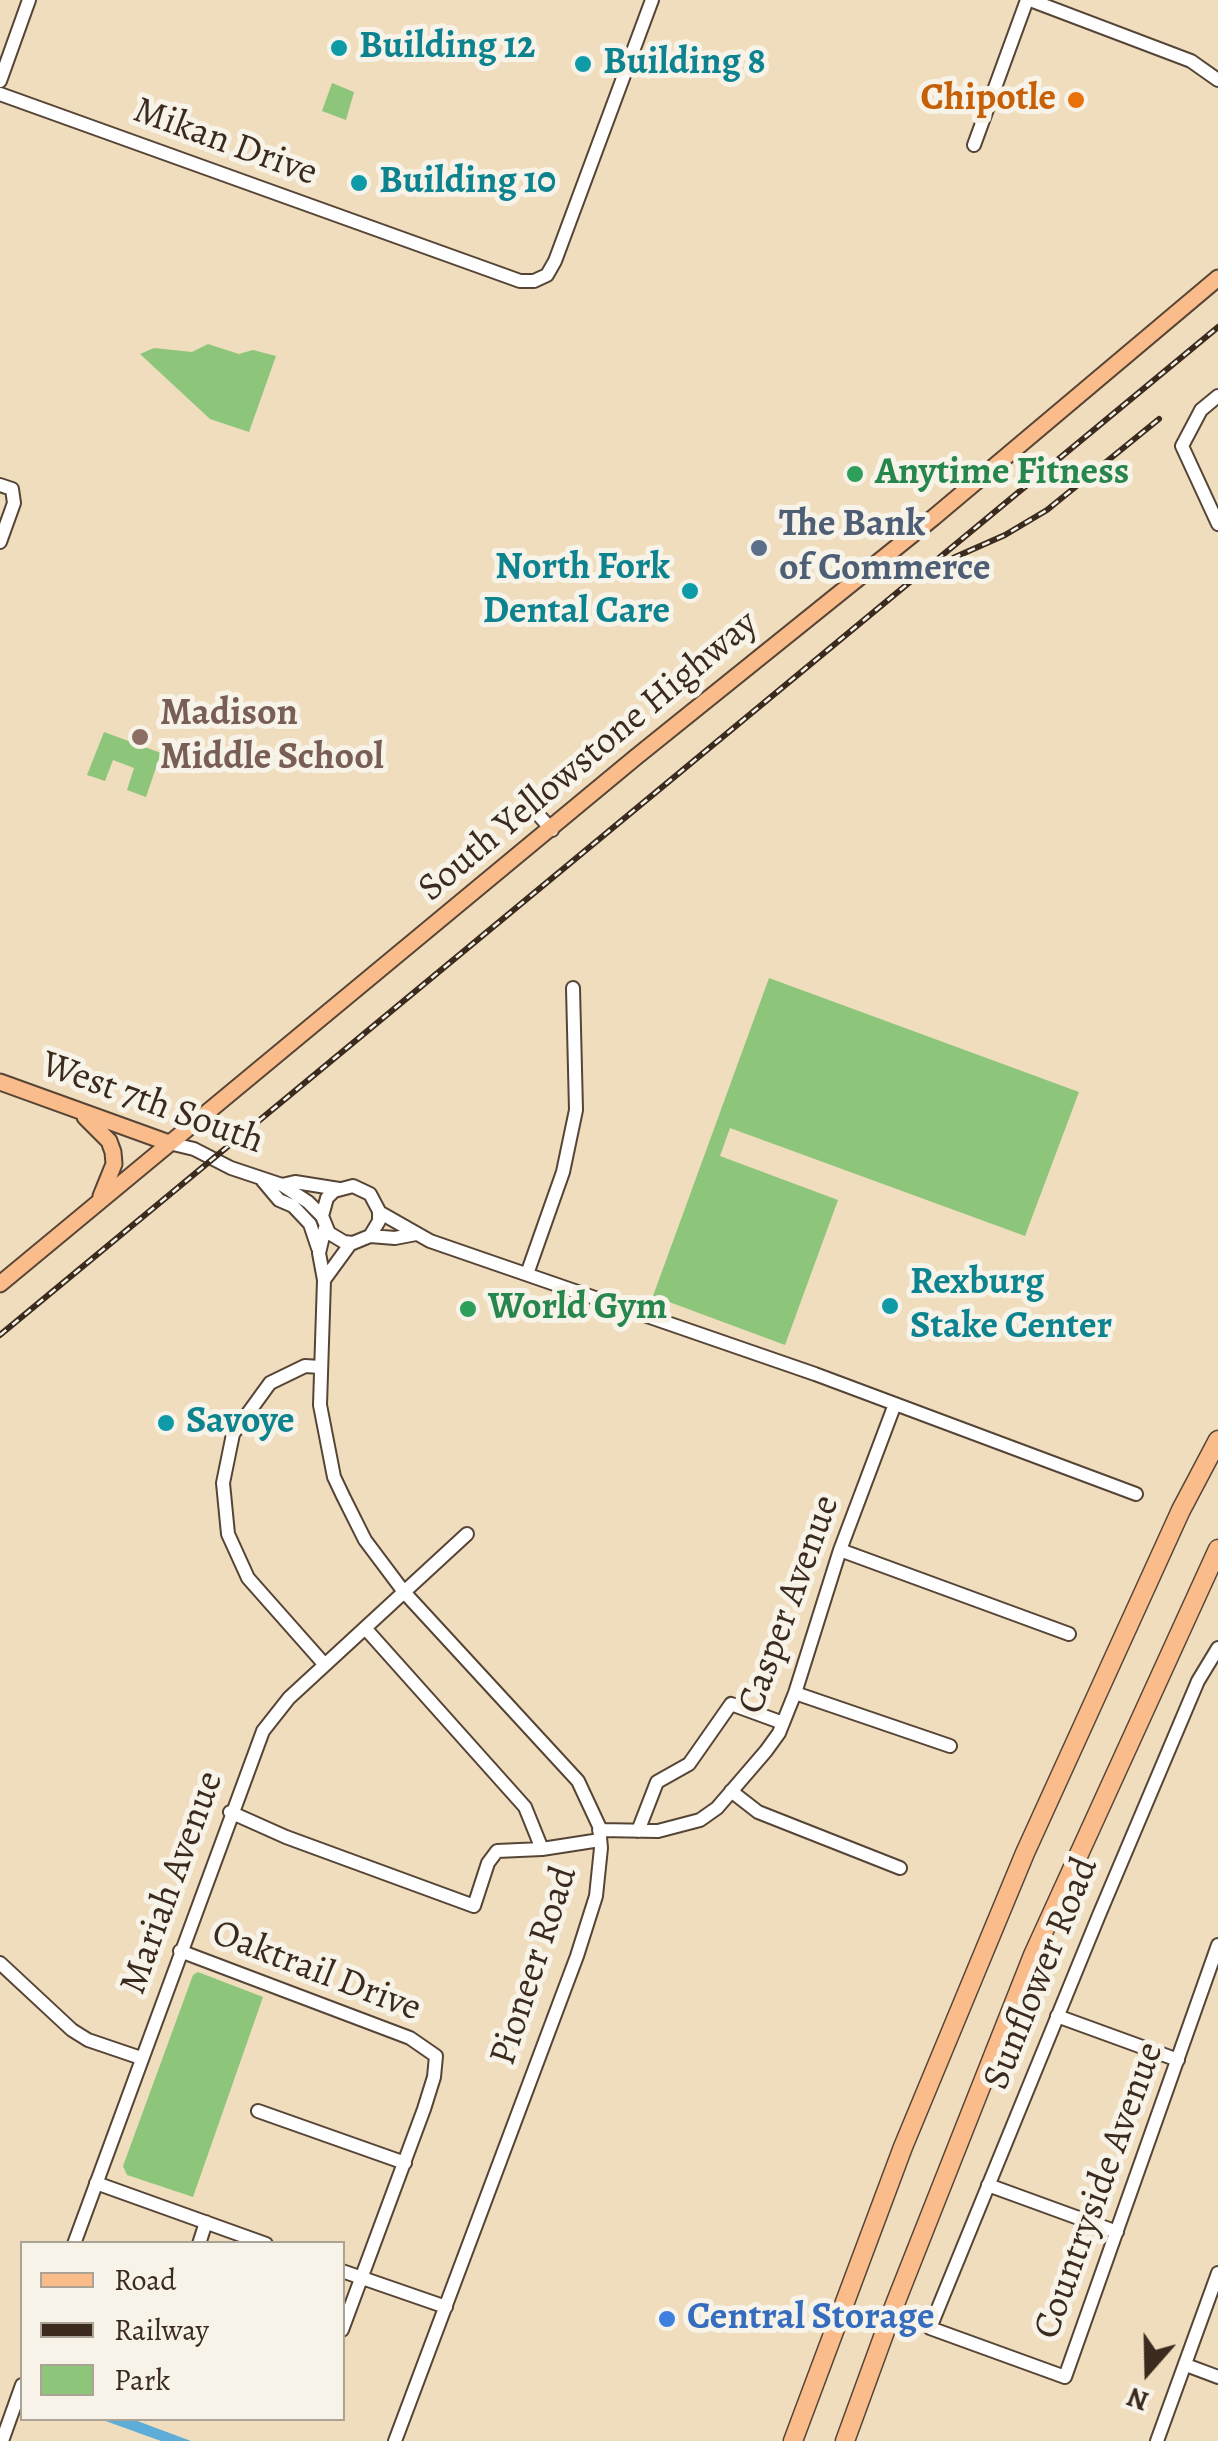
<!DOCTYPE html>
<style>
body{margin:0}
#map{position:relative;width:1218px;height:2441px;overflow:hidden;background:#f0ddbd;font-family:Alegreya,serif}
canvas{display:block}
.legend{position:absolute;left:20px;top:2241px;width:325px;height:180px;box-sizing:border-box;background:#f7f3e8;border:2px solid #aca397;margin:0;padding:12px 18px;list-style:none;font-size:30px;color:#3b2a1e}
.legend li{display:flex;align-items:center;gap:20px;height:50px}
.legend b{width:50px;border:2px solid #aca397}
.north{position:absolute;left:1098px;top:2321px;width:100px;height:100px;-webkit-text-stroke:8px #f7f3e8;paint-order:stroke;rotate:200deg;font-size:28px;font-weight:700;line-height:40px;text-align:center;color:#3b2a1e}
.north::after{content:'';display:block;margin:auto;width:35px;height:45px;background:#3b2a1e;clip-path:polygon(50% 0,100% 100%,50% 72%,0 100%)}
</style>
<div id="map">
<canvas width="1218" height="2441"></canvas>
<ul class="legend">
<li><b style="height:12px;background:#fabc8b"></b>Road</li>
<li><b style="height:12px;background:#3b2a1e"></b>Railway</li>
<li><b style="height:28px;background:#8dc67b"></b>Park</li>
</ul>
<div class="north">N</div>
</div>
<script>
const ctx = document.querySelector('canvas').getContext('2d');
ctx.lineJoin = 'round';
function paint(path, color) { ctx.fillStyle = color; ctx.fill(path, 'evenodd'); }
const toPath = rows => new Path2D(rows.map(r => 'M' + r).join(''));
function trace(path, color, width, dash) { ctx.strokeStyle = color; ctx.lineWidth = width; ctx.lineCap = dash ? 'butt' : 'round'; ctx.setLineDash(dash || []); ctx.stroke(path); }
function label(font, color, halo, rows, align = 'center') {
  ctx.font = font + ' Alegreya,serif'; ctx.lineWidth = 10; ctx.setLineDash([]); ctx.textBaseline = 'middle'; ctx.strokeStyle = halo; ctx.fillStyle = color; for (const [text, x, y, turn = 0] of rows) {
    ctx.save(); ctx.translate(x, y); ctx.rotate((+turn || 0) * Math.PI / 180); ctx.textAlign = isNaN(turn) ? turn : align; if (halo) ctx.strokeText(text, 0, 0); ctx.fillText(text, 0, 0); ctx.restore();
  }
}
paint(toPath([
 [332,83,354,92,346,120,322,111],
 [208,344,239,354,253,350,276,356,249,432,210,419,140,354,154,348,192,352],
 [104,732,161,753,146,797,127,790,134,768,113,760,105,781,87,775],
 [769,978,1079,1092,1025,1236,730,1128,720,1156,838,1200,785,1345,653,1296],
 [198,1972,263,1997,193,2197,127,2175,123,2166,193,1975]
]), '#8dc67b');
paint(toPath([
 [100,2419,132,2419,191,2441,161,2441]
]), '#5eadd8');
const minor = toPath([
 [1030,0,1191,61,1218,80],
 [0,81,29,0],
 [0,94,520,281,534,281,547,275,555,261,652,0],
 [974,145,1027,0],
 [1218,396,1201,410,1182,446,1218,524],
 [0,485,12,489,14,503,0,542],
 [527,802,552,830],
 [169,1143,194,1149,231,1168,282,1185,308,1202,322,1216,329,1233,344,1242,353,1243,370,1236,379,1221,379,1211,370,1194,353,1186,334,1191,327,1198,322,1216],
 [263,1181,279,1200,293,1206,310,1224,318,1248],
 [282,1185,295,1182,339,1189],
 [379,1212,430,1241,815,1374,1136,1494],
 [325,1228,319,1253,324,1280,320,1405,334,1477,343,1496,365,1540,404,1592,578,1781,599,1826,601,1848,596,1896,577,1956,395,2441],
 [370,1236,395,1238,416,1234],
 [527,1274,563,1172,576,1110,573,988],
 [324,1280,351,1243],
 [320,1367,305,1366,270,1383,233,1434,223,1483,228,1534,248,1578,325,1665],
 [840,1550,1069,1634],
 [365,1628,525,1807,542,1849,600,1840],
 [1218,1648,1198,1681,1099,1915,930,2328,1065,2377,1218,1945],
 [795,1693,950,1746],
 [731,1791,758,1812,900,1868],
 [230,1812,286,1837,474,1906,488,1863,497,1851,542,1849],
 [599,1830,658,1831,700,1820,717,1808,766,1751,779,1733,795,1693,840,1550,895,1404],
 [638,1831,657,1782,689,1764,731,1704,783,1723],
 [180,1951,410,2038,436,2056,434,2077,424,2109,342,2330],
 [0,1963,72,2030,88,2040,141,2058],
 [1057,2016,1178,2060],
 [258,2111,405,2163],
 [96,2183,266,2244],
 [988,2185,1117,2232],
 [74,2244,263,1731,289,1698,467,1534],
 [199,2244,206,2222],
 [342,2271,446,2307],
 [1186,2365,1218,2377],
 [2,2441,22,2385],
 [1157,2441,1218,2273]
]);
const major = toPath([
 [0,1082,169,1143],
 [85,1117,109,1141,113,1152,114,1164,101,1196],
 [0,1284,636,757,933,518,1218,278]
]);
const highway = toPath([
 [793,2441,903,2147,1025,1853,1181,1510,1218,1440],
 [845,2441,895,2304,1033,1955,1218,1549]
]);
trace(minor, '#564536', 16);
trace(major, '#564536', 19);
trace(highway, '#564536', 21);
trace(minor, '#fff', 12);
trace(major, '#fabc8b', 15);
trace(highway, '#fabc8b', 18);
const rail = toPath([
 [953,558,1005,535,1047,510,1159,419],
 [0,1335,1218,327]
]);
trace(rail, '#3b2a1e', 6);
trace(rail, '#f7f3e8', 2.5, [8]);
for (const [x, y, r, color] of [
 [339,48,10,"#0f9aa8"],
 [583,64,10,"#0f9aa8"],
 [1076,100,10,"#e8710a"],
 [359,183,10,"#0f9aa8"],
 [855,474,10,"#2e9e5b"],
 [759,548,10,"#5c6f8a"],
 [690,591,10,"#0f9aa8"],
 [140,737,10,"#8d6e63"],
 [890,1306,10,"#0f9aa8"],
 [468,1309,10,"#2e9e5b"],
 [166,1423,10,"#0f9aa8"],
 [667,2319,10,"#3f7fe0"]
]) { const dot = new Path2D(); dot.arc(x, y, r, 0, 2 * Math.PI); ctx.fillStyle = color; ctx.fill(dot); trace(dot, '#f7f3e8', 4); }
label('bold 38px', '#0d838f', '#f7f3e8', [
 ["Building 12",359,48],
 ["Building 8",603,64],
 ["Building 10",379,183],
 ["North Fork",670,569,"right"],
 ["Dental Care",670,613,"right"],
 ["Rexburg",910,1284],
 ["Stake Center",910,1328],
 ["Savoye",186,1423]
], 'left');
label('bold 38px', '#c56008', '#f7f3e8', [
 ["Chipotle",1056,100]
], 'right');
label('38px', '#3b2a1e', '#f7f3e8', [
 ["Mikan Drive",225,143,20],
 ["South Yellowstone Highway",589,757,-40],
 ["West 7th South",152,1104,20],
 ["Casper Avenue",790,1605,-70],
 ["Mariah Avenue",173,1883,-70],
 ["Pioneer Road",535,1966,-72],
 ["Oaktrail Drive",316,1972,21],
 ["Sunflower Road",1042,1974,-68],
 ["Countryside Avenue",1100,2191,-70]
]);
label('bold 38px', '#27864d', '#f7f3e8', [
 ["Anytime Fitness",875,474],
 ["World Gym",488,1309]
], 'left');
label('bold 38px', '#4e5e75', '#f7f3e8', [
 ["The Bank",779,526],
 ["of Commerce",779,570]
], 'left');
label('bold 38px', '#785e54', '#f7f3e8', [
 ["Madison",160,715],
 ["Middle School",160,759]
], 'left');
label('bold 38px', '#366cbe', '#f7f3e8', [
 ["Central Storage",687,2319]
], 'left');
</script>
